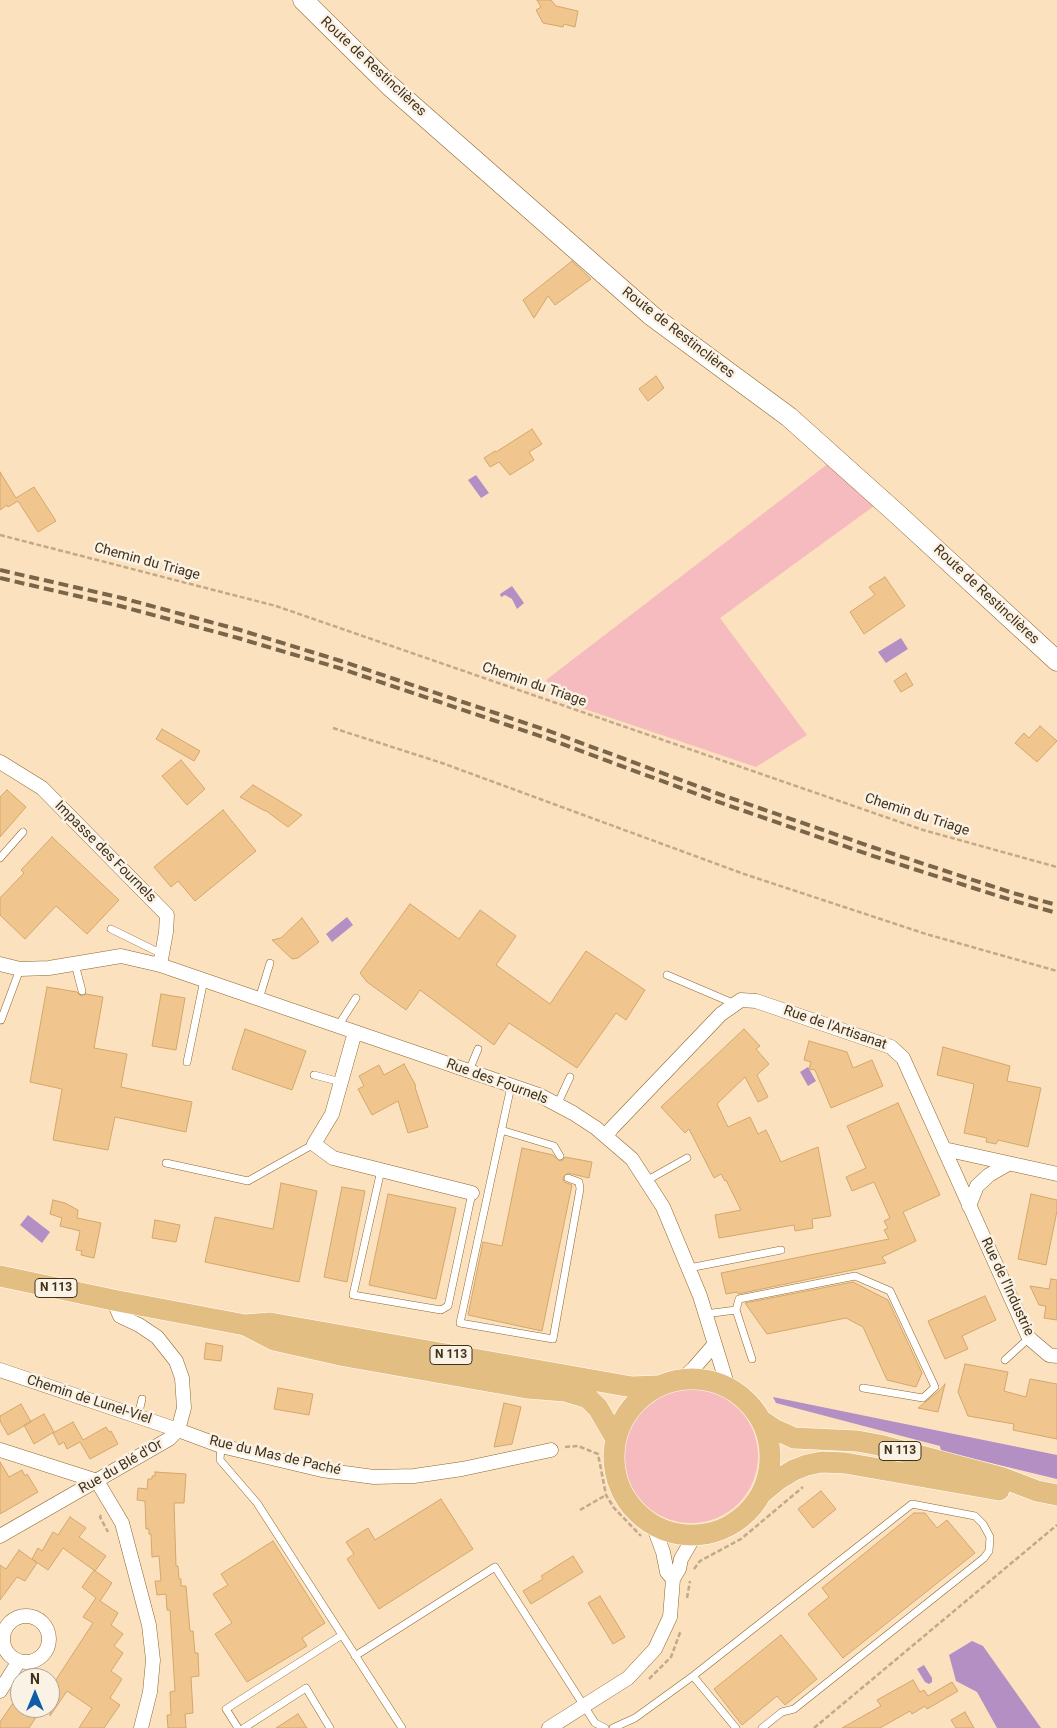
<!DOCTYPE html>
<meta charset="utf-8">
<style>
body{margin:0}
#map{position:relative;width:1057px;height:1728px;overflow:hidden;background:#fce1be;font-family:Roboto,sans-serif}
canvas{display:block}
.north{position:absolute;left:10px;top:1668px;width:50px;height:50px;box-sizing:border-box;background:#fbf2e6;border:1px solid #b1a594;border-radius:50%;rotate:0deg;font-size:14px;font-weight:700;line-height:20px;text-align:center;color:#423119}
.north::after{content:'';display:block;margin:auto;width:18px;height:22px;background:#0f5cab;clip-path:polygon(50% 0,100% 100%,50% 72%,0 100%)}
</style>
<div id="map">
<canvas width="1057" height="1728"></canvas>
<div class="north">N</div>
</div>
<script>
const ctx = document.querySelector('canvas').getContext('2d');
ctx.lineJoin = 'round';
function paint(path, color) { ctx.fillStyle = color; ctx.fill(path, 'evenodd'); }
const toPath = rows => new Path2D(rows.map(r => 'M' + r).join(''));
function trace(path, color, width, dash) { ctx.strokeStyle = color; ctx.lineWidth = width; ctx.lineCap = dash ? 'butt' : 'round'; ctx.setLineDash(dash || []); ctx.stroke(path); }
function label(font, color, halo, rows, align = 'center') {
  ctx.font = font + ' Roboto,sans-serif'; ctx.lineWidth = 5; ctx.setLineDash([]); ctx.textBaseline = 'middle'; ctx.strokeStyle = halo; ctx.fillStyle = color; for (const [text, x, y, turn = 0] of rows) {
    ctx.save(); ctx.translate(x, y); ctx.rotate((+turn || 0) * Math.PI / 180); ctx.textAlign = isNaN(turn) ? turn : align; if (halo) ctx.strokeText(text, 0, 0); ctx.fillText(text, 0, 0); ctx.restore();
  }
}
paint(toPath([
 [829,463,874,506,720,618,807,735,756,767,570,704,546,680],
 '624 1456a67 67 0 1 1 134 0a67 67 0 1 1-134 0Z'
]), '#f6bbbf');
paint(toPath([
 [476,475,489,493,481,498,468,480],
 [512,586,524,603,517,609,512,599,505,595,501,597,500,594],
 [901,638,908,649,886,663,878,652],
 [347,917,353,925,332,942,326,934],
 [808,1067,816,1081,808,1086,800,1072],
 [28,1215,50,1232,42,1243,20,1225],
 [773,1397,1057,1455,1057,1479,941,1451,940,1446,776,1403],
 [972,1641,983,1646,1041,1728,997,1728,977,1692,956,1681,949,1655],
 [924,1665,932,1678,932,1682,929,1684,925,1682,917,1669]
]), '#b38fc4');
const building = toPath([
 [537,0,551,0,556,6,578,11,575,27,564,24,563,27,543,23,536,10,541,7,537,0],
 [572,261,591,279,555,305,548,296,534,318,523,300,572,261],
 [656,376,664,388,648,401,639,389,656,376],
 [532,429,542,444,529,452,534,460,510,475,499,462,490,467,484,458,495,451,496,452,532,429],
 [0,472,16,498,34,487,56,521,38,532,18,501,8,507,7,505,0,510,0,472],
 [885,577,905,606,864,634,850,612,875,595,869,587,885,577],
 [906,673,913,685,901,692,894,681,906,673],
 [1040,726,1057,741,1037,762,1015,743,1024,733,1029,738,1040,726],
 [162,729,200,751,194,761,156,739,162,729],
 [181,760,205,789,187,805,162,776,181,760],
 [253,785,278,800,302,815,288,827,265,810,265,811,240,797,253,785],
 [7,790,26,807,0,837,0,797,7,790],
 [223,810,256,851,195,901,178,881,171,887,154,867,223,810],
 [52,837,119,900,87,934,56,906,25,939,0,915,0,898,24,873,21,870,52,837],
 [410,904,459,939,480,910,516,936,496,965,550,1004,586,951,645,990,626,1020,616,1013,577,1068,509,1023,494,1045,420,990,406,1010,367,982,360,973,410,904],
 [302,918,319,942,298,958,292,959,272,940,281,938,302,918],
 [47,987,77,992,81,996,86,994,103,997,94,1048,127,1054,121,1087,192,1102,186,1132,115,1117,108,1150,53,1140,62,1089,30,1082,47,987],
 [161,994,185,998,176,1050,152,1046,161,994],
 [245,1029,306,1051,292,1090,232,1069,245,1029],
 [744,1029,760,1046,756,1049,769,1064,757,1075,768,1097,758,1102,745,1077,717,1104,728,1127,750,1117,758,1134,766,1130,781,1162,818,1147,831,1216,812,1219,813,1228,795,1231,794,1225,719,1238,715,1215,741,1210,726,1180,725,1181,721,1174,714,1178,689,1129,685,1133,661,1107,744,1029],
 [809,1041,847,1052,853,1068,872,1060,883,1086,831,1108,815,1070,809,1069,811,1062,804,1060,809,1041],
 [943,1047,1010,1066,1007,1081,1041,1088,1028,1147,998,1140,996,1144,986,1142,987,1138,964,1133,974,1084,937,1075,943,1047],
 [404,1064,416,1086,415,1087,428,1127,408,1133,398,1101,372,1115,358,1089,364,1086,359,1076,379,1065,384,1075,404,1064],
 [898,1103,940,1195,903,1212,916,1241,882,1257,886,1263,738,1294,737,1292,726,1294,721,1273,889,1239,884,1230,888,1228,884,1221,890,1218,874,1182,852,1191,846,1177,866,1168,847,1126,898,1103],
 [522,1148,553,1155,560,1161,563,1160,565,1157,592,1162,589,1178,568,1173,563,1177,564,1182,572,1185,542,1331,468,1315,483,1242,502,1246,522,1148],
 [281,1183,317,1191,299,1282,205,1262,215,1217,273,1229,281,1183],
 [342,1187,365,1191,347,1282,324,1277,342,1187],
 [388,1194,456,1208,436,1299,369,1285,388,1194],
 [1031,1194,1057,1200,1057,1211,1046,1265,1018,1259,1031,1194],
 [53,1200,65,1203,78,1210,77,1218,101,1223,94,1258,81,1255,82,1251,76,1250,80,1231,60,1226,62,1218,50,1214,53,1200],
 [155,1220,180,1225,176,1242,152,1238,155,1220],
 [1051,1279,1057,1280,1057,1320,1044,1318,1046,1306,1039,1305,1030,1286,1049,1289,1051,1279],
 [853,1282,888,1300,922,1373,916,1387,887,1380,863,1327,846,1318,767,1334,745,1303,853,1282],
 [985,1296,996,1320,962,1336,968,1349,945,1359,928,1321,985,1296],
 [206,1343,223,1346,221,1361,204,1359,206,1343],
 [965,1364,1008,1372,1004,1391,1026,1397,1030,1379,1057,1384,1057,1439,1013,1430,1014,1424,968,1416,958,1392,965,1364],
 [945,1384,938,1412,918,1408,939,1391,945,1384],
 [278,1388,313,1394,309,1415,274,1409,278,1388],
 [504,1403,521,1407,512,1444,494,1447,504,1403],
 [21,1404,31,1422,8,1435,0,1421,0,1416,21,1404],
 [44,1414,54,1432,34,1444,24,1425,44,1414],
 [73,1422,83,1440,106,1427,109,1432,111,1431,118,1444,90,1459,80,1442,67,1449,64,1442,59,1445,53,1433,73,1422],
 [0,1462,9,1477,22,1470,25,1476,27,1474,38,1492,0,1514,0,1462],
 [155,1472,186,1474,184,1503,174,1503,176,1566,178,1566,179,1579,181,1579,181,1586,186,1586,190,1631,193,1631,195,1653,198,1653,199,1676,191,1677,193,1713,185,1714,186,1728,168,1728,167,1715,171,1715,170,1692,175,1691,170,1610,167,1610,166,1594,157,1595,155,1581,161,1581,159,1556,152,1557,151,1534,149,1534,149,1529,146,1529,145,1501,137,1500,138,1488,147,1489,148,1479,152,1479,152,1476,155,1476,155,1472],
 [821,1491,836,1509,813,1528,798,1509,821,1491],
 [441,1499,473,1549,379,1609,347,1559,354,1554,346,1542,368,1528,375,1540,441,1499],
 [914,1513,925,1513,937,1528,947,1520,975,1553,843,1658,808,1614,829,1597,822,1588,914,1513],
 [70,1517,86,1528,79,1537,106,1556,95,1571,63,1548,48,1570,32,1559,38,1548,42,1551,53,1532,58,1535,70,1517],
 [273,1541,325,1623,302,1638,307,1646,247,1682,215,1634,232,1623,213,1594,228,1585,221,1574,273,1541],
 [19,1550,37,1563,25,1581,17,1577,0,1600,0,1565,6,1569,19,1550],
 [573,1556,583,1572,531,1604,523,1591,543,1579,541,1576,573,1556],
 [94,1570,112,1583,100,1601,118,1613,111,1625,123,1634,114,1646,123,1653,111,1671,122,1679,110,1698,120,1705,104,1728,79,1728,92,1708,67,1691,50,1716,50,1689,93,1623,83,1617,96,1598,82,1587,94,1570],
 [600,1596,625,1637,613,1644,588,1603,600,1596],
 [781,1635,817,1679,785,1705,777,1696,742,1725,714,1689,781,1635],
 [913,1680,920,1692,924,1690,928,1696,952,1682,958,1691,927,1709,925,1706,912,1714,910,1711,880,1728,842,1728,881,1706,877,1700,913,1680],
 [20,1693,20,1708,42,1708,29,1728,0,1728,0,1722,20,1693],
 [965,1712,974,1728,956,1728,951,1720,965,1712],
 [298,1714,307,1728,276,1728,298,1714]
]);
paint(building, '#f0c68e');
trace(building, '#d2a76c', 1);
const lane = toPath([
 [0,858,23,832],
 [111,929,162,954],
 [75,964,82,991],
 [667,975,735,1004],
 [259,999,270,963],
 [1,1020,20,969],
 [338,1026,356,998],
 [187,1062,204,980],
 [469,1071,478,1049],
 [314,1075,341,1082],
 [511,1086,460,1323,553,1339,580,1189,579,1182,568,1178],
 [557,1105,570,1077],
 [501,1130,554,1146,560,1156],
 [166,1163,248,1181,314,1144],
 [381,1170,353,1295,441,1310,448,1306,472,1193],
 [646,1181,687,1158],
 [689,1268,781,1250],
 [736,1310,739,1299,855,1276,890,1291,935,1387,923,1398,863,1388],
 [705,1314,736,1310,752,1359],
 [1005,1360,1029,1338],
 [138,1416,142,1399],
 [221,1446,220,1460,257,1503,402,1728],
 [355,1656,495,1567,595,1723,605,1728],
 [693,1676,736,1728],
 [238,1728,226,1709,342,1635],
 [244,1728,306,1688,330,1728],
 [613,1728,635,1718,693,1676,912,1504,975,1516,983,1524,990,1537,989,1551,984,1558,794,1709,782,1712,762,1728]
]);
const street = toPath([
 [0,762,42,788,167,915,166,932,160,965],
 [0,964,20,969,49,968,121,956,160,965,539,1095,573,1113,596,1128,632,1159,663,1207,700,1296,728,1387],
 [355,1032,332,1114,314,1144,333,1158,472,1193],
 [606,1136,612,1128,721,1014,741,1000,756,1001,891,1047,903,1058,1029,1338,1049,1355,1057,1356],
 [944,1149,1057,1174],
 [969,1206,977,1186,989,1175,1008,1164],
 [0,1370,178,1430,221,1446,322,1470,374,1477,414,1476,462,1469,551,1450],
 [681,1380,693,1369,714,1345],
 [0,1450,97,1481,122,1523,149,1625,153,1660,150,1692,141,1728],
 [653,1525,663,1552,667,1572,673,1579],
 [0,1536,169,1439,178,1430,184,1408,182,1378,176,1361,157,1337,139,1325,120,1316,113,1300],
 '3 1639a23 23 0 1 1 46 0a23 23 0 1 1-46 0Z',
 [0,1691,19,1661],
 [549,1728,628,1678,655,1649,670,1617,673,1579,679,1569,681,1559,695,1535]
]);
const secondary = toPath([
 [303,0,390,86,652,316,789,417,895,512,1057,661]
]);
const primary = toPath([
 [0,1276,113,1300,245,1325,270,1323,632,1387,658,1386],
 [245,1325,274,1340,345,1356,527,1388,565,1391,588,1398,598,1408,616,1439],
 '614 1457a78 78 0 1 1 156 0a78 78 0 1 1-156 0Z',
 [762,1421,774,1429,794,1438,857,1441,879,1445,1003,1478,1037,1491,1057,1495],
 [762,1493,779,1479,794,1470,807,1465,822,1462,845,1463,999,1490]
]);
trace(lane, '#8e672c', 8);
trace(street, '#8e672c', 15);
trace(secondary, '#8e672c', 21);
trace(primary, '#fff', 22);
trace(toPath([
 [0,535,276,606,923,830,1057,867],
 [333,728,442,763,744,874,926,934,1057,971],
 [565,1447,578,1446,598,1454,606,1495,614,1508,641,1536],
 [580,1510,606,1495],
 [101,1515,100,1517,108,1532],
 [694,1569,700,1561,741,1539,803,1487],
 [687,1598,690,1581],
 [649,1679,671,1657,681,1630],
 [814,1728,1057,1525]
]), '#c1a98a', 2.5, [5, 2.5]);
trace(lane, '#fff', 7);
trace(street, '#fff', 14);
trace(secondary, '#fff', 20);
trace(primary, '#e3be82', 21);
trace(toPath([
 [0,570,122,598,240,630,341,661,549,731,716,793,872,847,1013,893,1057,905],
 [0,578,120,606,238,638,339,668,546,738,713,800,870,855,1011,900,1057,913]
]), '#79654a', 4, [10, 5]);
for (const [x, y, w] of [
 [56,1288,42],
 [451,1355,42],
 [900,1451,42]
]) { const box = new Path2D(); box.roundRect(x - w / 2, y - 9.5, w, 19, 4); ctx.fillStyle = '#fbf2e6'; ctx.fill(box); trace(box, '#423119', 1); }
label('bold 12px', '#423119', null, [
 ["N 113",56,1288],
 ["N 113",451,1355],
 ["N 113",900,1451]
]);
label('14px', '#423119', '#fbf2e6', [
 ["Route de Restinclières",373,67,43],
 ["Route de Restinclières",678,333,38],
 ["Chemin du Triage",147,562,15],
 ["Route de Restinclières",986,595,43],
 ["Chemin du Triage",534,685,19],
 ["Chemin du Triage",917,815,18],
 ["Impasse des Fournels",105,852,45],
 ["Rue de l'Artisanat",835,1028,19],
 ["Rue des Fournels",497,1082,20],
 ["Rue de l'Industrie",1007,1287,65],
 ["Chemin de Lunel-Viel",89,1400,18],
 ["Rue du Mas de Paché",275,1456,13],
 ["Rue du Blé d'Or",121,1467,-30]
]);
</script>
